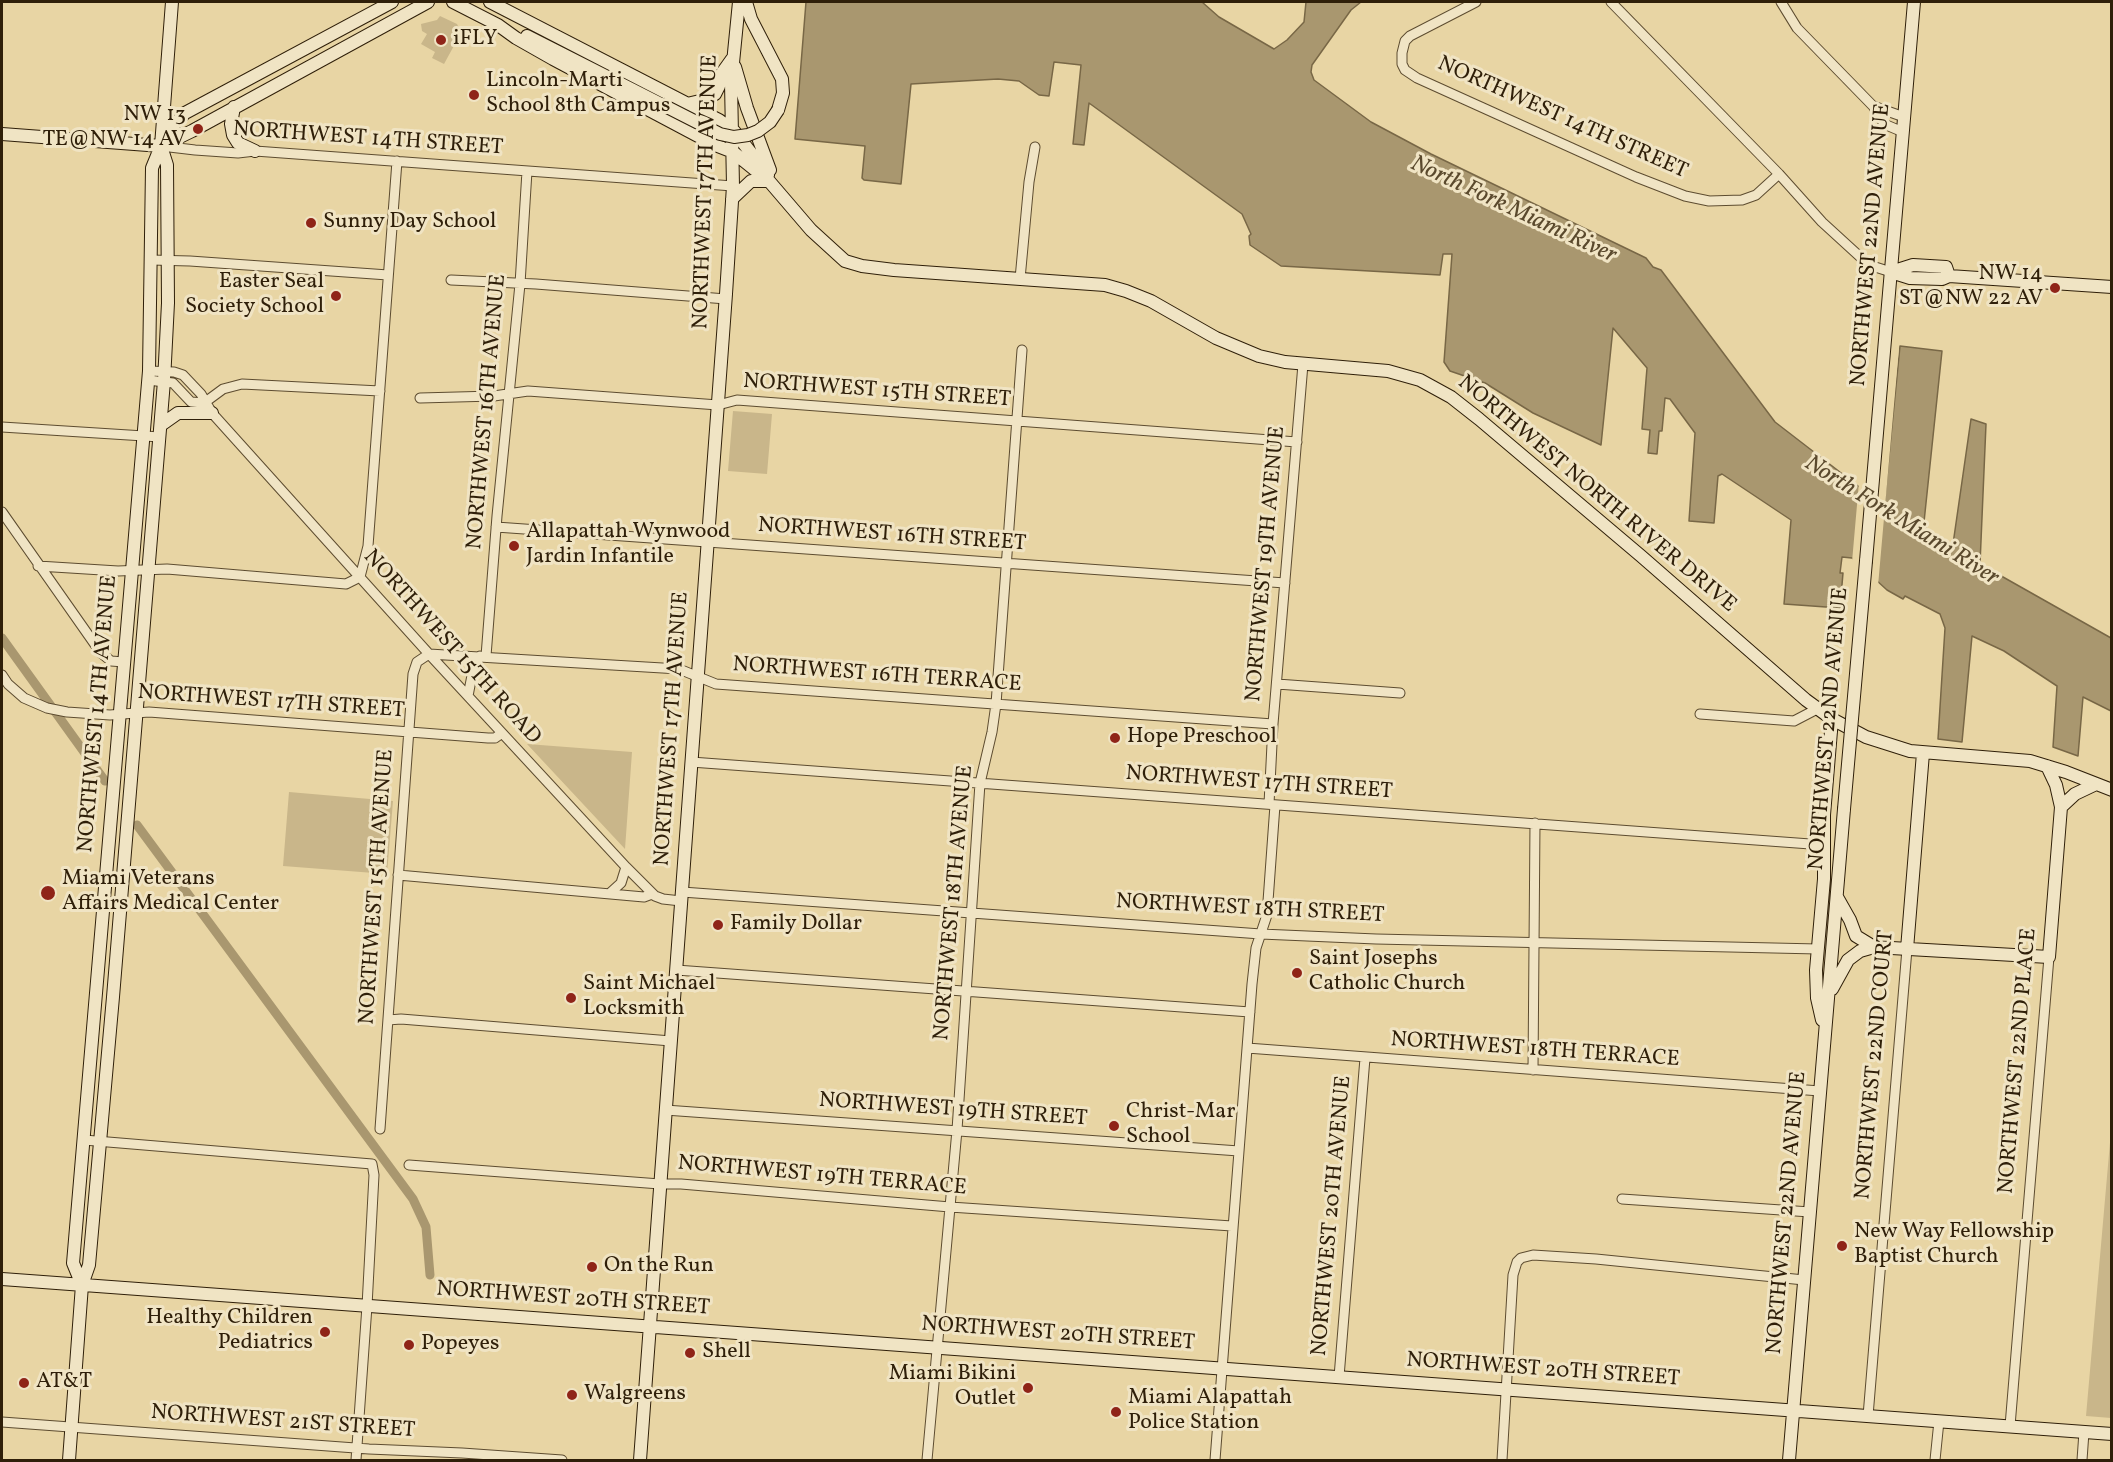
<!DOCTYPE html>
<style>
body{margin:0}
#map{position:relative;width:2113px;height:1462px;overflow:hidden;background:#e8d5a4;font-family:Vollkorn,serif}
canvas{display:block}
.frame{position:absolute;inset:0;border:3px solid #2f1f09;pointer-events:none}
</style>
<div id="map">
<canvas width="2113" height="1462"></canvas>
<div class="frame"></div>
</div>
<script>
const ctx = document.querySelector('canvas').getContext('2d');
ctx.lineJoin = 'round';
function paint(path, color) { ctx.fillStyle = color; ctx.fill(path, 'evenodd'); }
const toPath = rows => new Path2D(rows.map(r => 'M' + r).join(''));
function trace(path, color, width, dash) { ctx.strokeStyle = color; ctx.lineWidth = width; ctx.lineCap = dash ? 'butt' : 'round'; ctx.setLineDash(dash || []); ctx.stroke(path); }
function label(font, color, halo, rows, align = 'center') {
  ctx.font = font + ' Vollkorn,serif'; ctx.lineWidth = 6; ctx.setLineDash([]); ctx.textBaseline = 'middle'; ctx.strokeStyle = halo; ctx.fillStyle = color; for (const [text, x, y, turn = 0] of rows) {
    ctx.save(); ctx.translate(x, y); ctx.rotate((+turn || 0) * Math.PI / 180); ctx.textAlign = isNaN(turn) ? turn : align; if (halo) ctx.strokeText(text, 0, 0); ctx.fillText(text, 0, 0); ctx.restore();
  }
}
paint(toPath([
 [440,16,457,24,460,30,458,42,456,42,444,64,432,58,435,52,421,44,427,34,422,31,421,24,437,20],
 [733,411,772,414,767,474,728,471],
 [527,744,632,752,625,849],
 [289,792,393,801,387,874,283,866],
 [2111,1131,2112,1418,2111,1418,2086,1416]
]), '#c9b68a');
const water = toPath([
 [806,2,1202,2,1219,17,1274,49,1287,40,1304,22,1306,2,1361,2,1351,10,1312,65,1311,72,1314,80,1371,122,1431,154,1646,258,1653,267,1661,270,1775,422,1884,506,1900,346,1942,351,1924,522,1926,528,1929,533,1946,545,1953,544,1971,419,1986,424,1980,564,2111,638,2111,711,2083,697,2078,756,2053,747,2057,686,2004,651,1972,636,1962,742,1938,739,1945,628,1940,614,1905,596,1903,599,1887,590,1852,558,1842,557,1840,573,1843,573,1840,608,1784,604,1791,520,1722,474,1718,476,1714,523,1689,521,1695,433,1670,399,1665,398,1662,431,1659,431,1657,454,1648,453,1650,430,1642,429,1647,368,1613,328,1601,445,1533,413,1485,383,1450,371,1444,362,1452,254,1443,254,1440,275,1281,266,1250,245,1249,236,1251,234,1242,214,1089,103,1084,145,1073,144,1081,65,1054,62,1049,96,1039,95,1019,81,998,79,911,84,901,184,864,180,862,178,865,146,795,139,806,2]
]);
paint(water, '#a9976f');
trace(water, '#786746', 1.5);
paint(toPath([
 [1897,348,1899,348,1878,586,1852,562,1859,482,1881,500]
]), '#e8d5a4');
trace(toPath([
 [2,638,105,781],
 [137,825,413,1199,426,1227,430,1275]
]), '#a9976f', 9);
const street = toPath([
 [1476,2,1410,36,1405,41,1402,53,1402,64,1405,70,1417,78,1636,177,1685,196,1709,201,1742,200,1756,195,1779,174],
 [1611,2,1779,174,1822,222,1869,265,1891,272],
 [1781,2,1797,28,1873,106,1904,117],
 [1873,106,1884,124,1903,132],
 [161,146,195,150,238,153,255,151,733,186],
 [151,260,190,261,388,275],
 [1020,279,1029,182,1035,147],
 [451,280,536,284,726,299],
 [149,371,174,372,183,375,201,394,212,413,429,654,626,867,655,896,663,899,681,901],
 [148,380,173,383,191,402,204,403],
 [420,398,494,396,528,391,718,405,737,400,1297,442],
 [204,403,223,389,242,384,380,391],
 [2,427,160,437],
 [2,512,101,653,111,661,124,662],
 [496,527,1285,583],
 [38,566,118,571,167,569,346,584,360,577,368,546,397,161],
 [486,656,497,516,520,284,527,171],
 [2,675,8,684,24,698,47,708,67,712,110,715,149,712,488,738,495,738,502,733],
 [1277,684,1400,693],
 [468,696,473,670,480,656],
 [1700,714,1794,721,1817,709],
 [691,762,1824,845],
 [1269,804,1273,724,1303,364],
 [398,875,644,897,652,894],
 [682,892,1261,934,1376,939,1818,949],
 [610,893,621,883,626,867],
 [676,970,1250,1012],
 [388,1020,401,1019,671,1041],
 [1247,1048,1820,1091],
 [1533,1070,1535,823],
 [665,1110,1239,1151],
 [380,1129,413,674,417,662,429,654,679,669,716,684,1273,724],
 [84,1140,372,1164,374,1175,367,1306,356,1460],
 [409,1165,660,1184,681,1184,950,1207,1232,1226],
 [1622,1199,1810,1212],
 [1339,1377,1365,1058],
 [1868,1416,1907,949],
 [2,1422,369,1449,462,1453,562,1460],
 [2010,1426,2049,957],
 [927,1460,957,1130,980,783,992,732,996,704,1022,350],
 [1215,1460,1252,984,1256,948,1267,915,1275,805],
 [1502,1460,1513,1275,1517,1262,1521,1258,1533,1255,1596,1259,1804,1280],
 [1935,1460,1939,1421],
 [2082,1460,2084,1432]
]);
const secondary = toPath([
 [453,2,498,25,516,38,553,59,715,145,733,152,769,181,811,230,845,261,862,266,894,270,1105,285,1126,291,1151,301,1216,338,1259,356,1285,362,1388,371,1420,380,1451,397,1479,419,1641,556,1806,700,1832,719,1866,737,1910,751,2030,761,2066,772,2112,790],
 [490,2,719,120,734,131,768,175],
 [746,2,751,19,782,79,783,93,778,110],
 [527,36,661,104],
 [735,67,747,108,770,170],
 [687,104,704,100,715,94,719,86,722,73,732,59],
 [234,107,231,124,233,135,238,143,255,151],
 [2,134,161,146,192,131,428,2],
 [163,142,171,128,185,113,392,2],
 [732,199,751,181,769,181],
 [1891,272,1910,278,1942,279,1949,276,2112,287],
 [1891,272,1913,265,1946,267,1949,276],
 [161,425,178,413,212,413],
 [1866,561,1914,2],
 [2061,807,2075,794,2096,784],
 [1837,897,1850,920,1856,936,1874,947],
 [1907,949,1923,753],
 [1832,989,1848,960,1860,951,1874,947,2049,957,2061,807,2056,785,2047,766],
 [1822,1020,1817,998,1816,970,1824,879,1824,815,1832,719],
 [2,1279,2112,1434],
 [82,1285,73,1263,149,371,152,168,161,146,172,2],
 [69,1460,82,1285,89,1265,113,997,164,381,168,303,167,165,161,146],
 [640,1460,726,294,733,186,731,83,739,2],
 [1789,1460,1844,809]
]);
trace(street, '#5d4c30', 11);
trace(secondary, '#2f1f09', 14);
trace(street, '#f0e4c4', 9);
trace(secondary, '#f0e4c4', 12);
const secondaryBridge = toPath([
 [661,104,720,134,734,137,748,135,758,131,770,122,778,110],
 [1844,809,1866,561]
]);
trace(secondaryBridge, '#2f1f09', 14, []);
trace(secondaryBridge, '#f0e4c4', 12);
for (const [x, y, r, color] of [
 [441,40,6,"#8f2418"],
 [474,95,6,"#8f2418"],
 [198,129,6,"#8f2418"],
 [311,223,6,"#8f2418"],
 [2055,288,6,"#8f2418"],
 [336,296,6,"#8f2418"],
 [514,546,6,"#8f2418"],
 [1115,738,6,"#8f2418"],
 [48,893,8,"#8f2418"],
 [718,925,6,"#8f2418"],
 [1297,973,6,"#8f2418"],
 [571,998,6,"#8f2418"],
 [1114,1126,6,"#8f2418"],
 [1842,1246,6,"#8f2418"],
 [592,1267,6,"#8f2418"],
 [325,1332,6,"#8f2418"],
 [409,1345,6,"#8f2418"],
 [690,1353,6,"#8f2418"],
 [24,1383,6,"#8f2418"],
 [1028,1388,6,"#8f2418"],
 [572,1395,6,"#8f2418"],
 [1116,1412,6,"#8f2418"]
]) { const dot = new Path2D(); dot.arc(x, y, r, 0, 2 * Math.PI); ctx.fillStyle = color; ctx.fill(dot); trace(dot, '#f0e4c4', 2); }
label('22px', '#2f1f09', '#f0e4c4', [
 ["iFLY",453,40],
 ["Lincoln-Marti",486,82],
 ["School 8th Campus",486,107],
 ["NW 13",186,116,"right"],
 ["TE@NW 14 AV",186,141,"right"],
 ["Sunny Day School",323,223],
 ["NW 14",2043,275,"right"],
 ["ST@NW 22 AV",2043,300,"right"],
 ["Easter Seal",324,283,"right"],
 ["Society School",324,308,"right"],
 ["Allapattah Wynwood",526,533],
 ["Jardin Infantile",526,558],
 ["Hope Preschool",1127,738],
 ["Miami Veterans",62,880],
 ["Affairs Medical Center",62,905],
 ["Family Dollar",730,925],
 ["Saint Josephs",1309,960],
 ["Catholic Church",1309,985],
 ["Saint Michael",583,985],
 ["Locksmith",583,1010],
 ["Christ-Mar",1126,1113],
 ["School",1126,1138],
 ["New Way Fellowship",1854,1233],
 ["Baptist Church",1854,1258],
 ["On the Run",604,1267],
 ["Healthy Children",313,1319,"right"],
 ["Pediatrics",313,1344,"right"],
 ["Popeyes",421,1345],
 ["Shell",702,1353],
 ["Miami Bikini",1016,1375,"right"],
 ["Outlet",1016,1400,"right"],
 ["AT&T",36,1383],
 ["Walgreens",584,1395],
 ["Miami Alapattah",1128,1399],
 ["Police Station",1128,1424]
], 'left');
label('22px', '#2f1f09', '#f0e4c4', [
 ["NORTHWEST 14TH STREET",1562,119,24],
 ["NORTHWEST 14TH STREET",368,140,4],
 ["NORTHWEST 17TH AVENUE",707,192,-88],
 ["NORTHWEST 22ND AVENUE",1872,245,-85],
 ["NORTHWEST 15TH STREET",877,392,4],
 ["NORTHWEST 16TH AVENUE",488,412,-85],
 ["NORTHWEST NORTH RIVER DRIVE",1596,495,40],
 ["NORTHWEST 16TH STREET",892,536,4],
 ["NORTHWEST 19TH AVENUE",1267,564,-85],
 ["NORTHWEST 15TH ROAD",451,648,48],
 ["NORTHWEST 16TH TERRACE",877,676,4],
 ["NORTHWEST 17TH STREET",271,703,4],
 ["NORTHWEST 14TH AVENUE",99,714,-85],
 ["NORTHWEST 17TH AVENUE",673,729,-86],
 ["NORTHWEST 22ND AVENUE",1830,729,-85],
 ["NORTHWEST 17TH STREET",1259,784,4],
 ["NORTHWEST 15TH AVENUE",378,887,-86],
 ["NORTHWEST 18TH AVENUE",955,903,-85],
 ["NORTHWEST 18TH STREET",1250,910,3],
 ["NORTHWEST 18TH TERRACE",1535,1051,4],
 ["NORTHWEST 22ND PLACE",2019,1061,-85],
 ["NORTHWEST 22ND COURT",1876,1065,-85],
 ["NORTHWEST 19TH STREET",953,1111,4],
 ["NORTHWEST 19TH TERRACE",822,1177,5],
 ["NORTHWEST 22ND AVENUE",1788,1213,-85],
 ["NORTHWEST 20TH AVENUE",1333,1216,-85],
 ["NORTHWEST 20TH STREET",573,1300,4],
 ["NORTHWEST 20TH STREET",1058,1335,4],
 ["NORTHWEST 20TH STREET",1543,1371,4],
 ["NORTHWEST 21ST STREET",283,1423,4]
]);
label('italic 24px', '#5a492d', '#f0e4c4', [
 ["North Fork Miami River",1513,211,25],
 ["North Fork Miami River",1901,522,32]
]);
</script>
